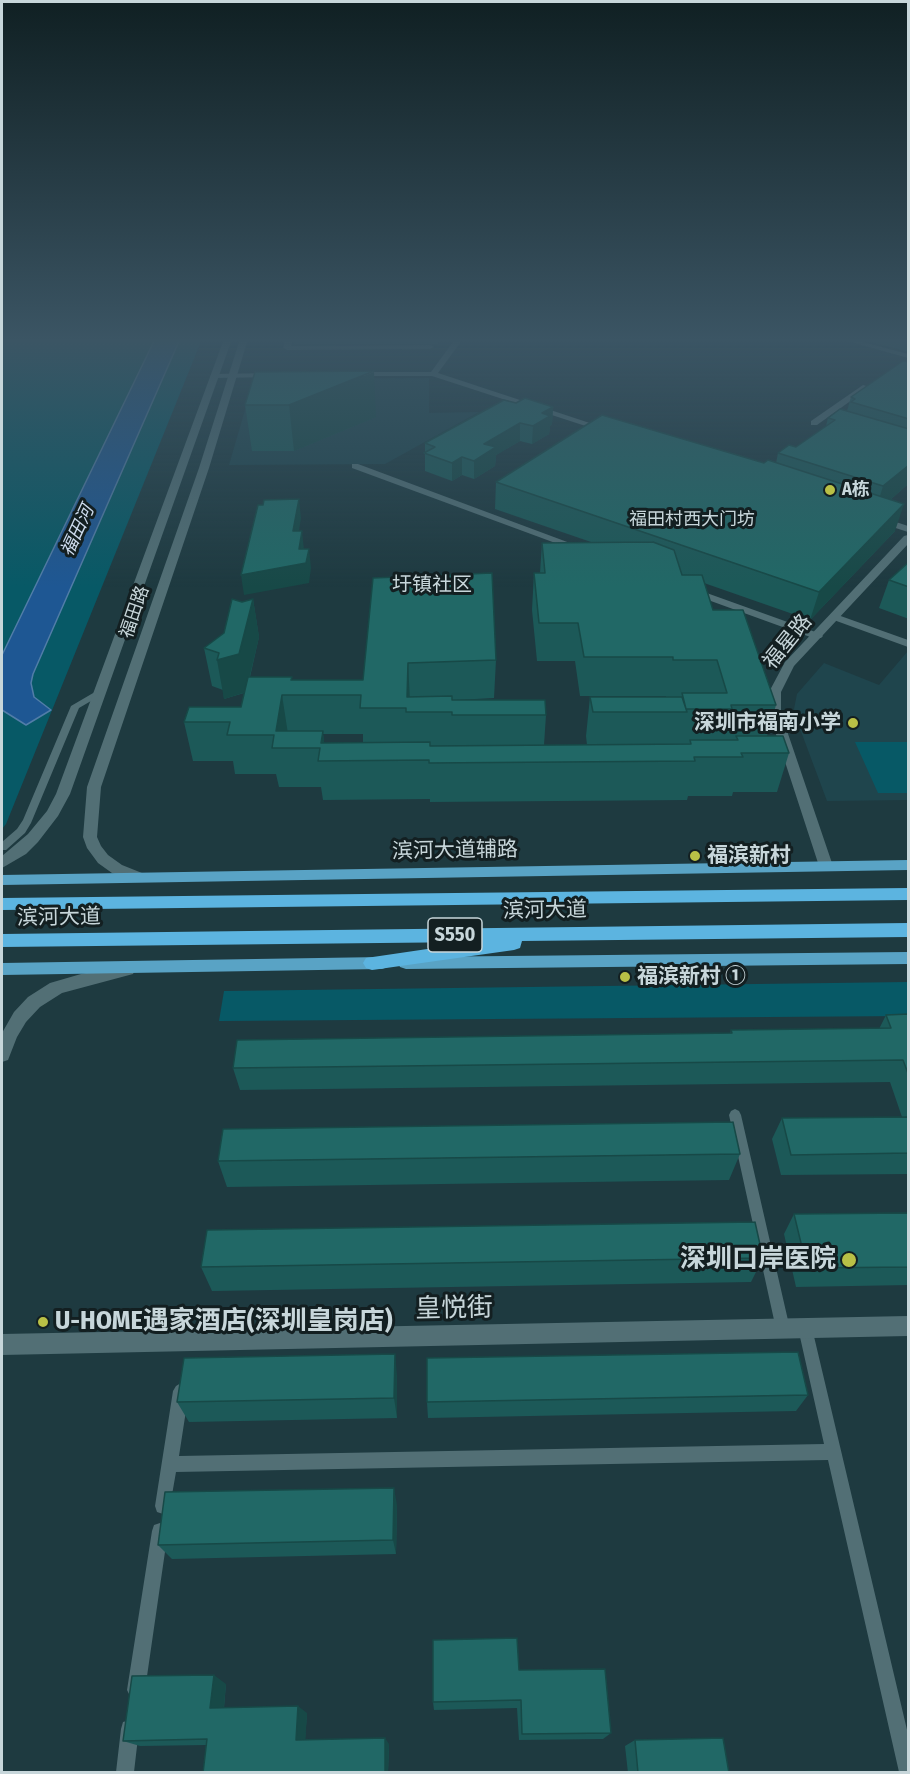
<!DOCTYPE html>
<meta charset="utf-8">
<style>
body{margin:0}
#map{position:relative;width:910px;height:1774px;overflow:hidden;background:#1e3a40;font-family:"Fira Sans Condensed",sans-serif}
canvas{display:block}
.frame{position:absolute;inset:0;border:3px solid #c7d6da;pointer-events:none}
</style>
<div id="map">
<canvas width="910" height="1774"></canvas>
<div class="frame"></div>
</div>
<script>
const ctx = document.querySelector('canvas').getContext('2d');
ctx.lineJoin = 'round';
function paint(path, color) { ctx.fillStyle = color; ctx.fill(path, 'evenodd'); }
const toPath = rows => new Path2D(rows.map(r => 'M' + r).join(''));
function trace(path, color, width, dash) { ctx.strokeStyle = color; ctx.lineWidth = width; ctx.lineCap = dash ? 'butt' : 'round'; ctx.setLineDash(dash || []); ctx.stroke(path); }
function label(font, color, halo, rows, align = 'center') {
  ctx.font = font + ' "Fira Sans Condensed","Noto Sans SC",sans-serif'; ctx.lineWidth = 6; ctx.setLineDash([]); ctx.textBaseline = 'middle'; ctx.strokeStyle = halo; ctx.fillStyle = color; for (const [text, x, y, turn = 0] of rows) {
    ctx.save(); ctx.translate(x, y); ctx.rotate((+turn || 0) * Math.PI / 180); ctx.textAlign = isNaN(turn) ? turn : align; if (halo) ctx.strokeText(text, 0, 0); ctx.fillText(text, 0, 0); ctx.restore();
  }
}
paint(toPath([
 [429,378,429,413,479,412,385,464,229,465,254,379],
 [908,651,908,800,827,801,796,718,794,709,797,694,824,663,879,685]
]), '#1f454d');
paint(toPath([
 [2,339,202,339,6,824,2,829],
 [855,742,908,742,908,793,878,793],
 [908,982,908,1016,219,1021,224,991]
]), '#075966');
const water = toPath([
 [155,339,180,339,33,674,31,683,34,697,51,710,26,725,2,710,2,655,155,339]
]);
paint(water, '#1e5793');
trace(water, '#517da8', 1.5);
paint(toPath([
 [100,689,104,692,103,694,79,708,31,823,25,833,6,850,2,850,2,842,17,829,23,820,71,706,100,689],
 [735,1109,739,1111,741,1115,790,1329,788,1334,783,1336,778,1334,776,1329,729,1115,731,1111,735,1109],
 [805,1321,810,1323,812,1328,908,1734,908,1772,899,1772,828,1460,176,1472,169,1512,163,1514,157,1512,155,1506,173,1391,176,1386,181,1383,186,1386,189,1391,179,1456,824,1444,798,1328,800,1323,805,1321],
 [160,1523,166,1525,168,1531,145,1690,142,1696,136,1699,130,1696,127,1690,152,1531,154,1525,160,1523],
 [130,1720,137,1722,139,1729,134,1772,116,1772,121,1729,123,1722,130,1720]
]), '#526f75');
paint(toPath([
 [285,339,293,339,291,346,430,345,434,347,430,349,287,350,283,348,285,339],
 [863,385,870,387,817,425,811,425,811,421,863,385],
 [352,464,358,464,586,549,577,551,352,468,352,464],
 [690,587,821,634,823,636,821,638,813,638,686,592,685,590,690,587],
 [835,614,908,640,908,647,831,619,829,617,835,614],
 [908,1316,908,1336,2,1355,2,1334,908,1316]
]), '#526f75');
paint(toPath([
 [455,339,463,339,438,373,611,430,604,432,432,376,355,376,351,374,355,372,431,372,455,339],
 [840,339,852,339,908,354,908,358,840,339],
 [274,373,278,375,277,377,214,378,210,376,214,374,274,373],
 [878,516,908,526,908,532,874,521,874,517,878,516],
 [127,964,133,966,135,970,133,974,62,993,40,1007,26,1022,17,1037,8,1060,2,1062,2,1033,14,1012,28,997,50,983,81,974,127,964]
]), '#526f75');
paint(toPath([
 [224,339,232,339,70,794,58,816,38,842,26,854,2,868,2,856,28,834,47,811,56,794,224,339],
 [240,339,248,339,209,468,101,787,97,837,101,846,108,855,122,865,142,873,144,877,142,881,137,882,112,873,98,863,87,848,83,837,87,787,199,468,240,339],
 [908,535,908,544,794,666,781,692,781,711,784,722,833,866,826,871,819,866,772,722,769,711,769,692,785,662,904,536,908,535]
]), '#526f75');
paint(toPath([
 [908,860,908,870,2,885,2,875,908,860],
 [908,952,908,964,406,969,400,967,398,963,400,959,406,957,908,952],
 [382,957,388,959,390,963,388,967,382,969,2,975,2,963,382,957]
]), '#59a3c5');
paint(toPath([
 [908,888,908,900,2,910,2,898,908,888],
 [908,923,908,937,522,941,520,948,514,950,372,970,366,968,363,963,366,958,475,942,2,947,2,934,908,923]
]), '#5cb4e0');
paint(toPath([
 [293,339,446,339,438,339,438,344,294,344],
 [858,339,909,339,909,352],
 [909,362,909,481,907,485,890,500,895,531,810,620,704,583,713,610,776,705,767,736,789,753,777,792,733,792,732,796,688,796,687,800,430,802,430,799,323,800,321,787,279,787,276,774,235,774,233,761,193,761,184,722,241,707,244,693,224,699,223,690,212,686,204,648,224,633,242,602,253,599,259,637,250,677,292,680,363,680,373,578,496,660,494,698,457,700,546,715,544,745,587,745,586,736,590,697,666,697,666,696,580,696,575,661,537,661,532,610,534,573,540,573,542,543,591,542,495,509,496,482,764,463,776,463,778,453,796,447,826,426,828,418,847,411,851,397],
 [323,734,363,734,363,743,324,743],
 [255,372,376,417,294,451,252,451,245,405],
 [516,403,553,407,552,424,550,426,549,434,532,444,520,441,496,455,495,466,474,479,462,475,452,481,425,471,425,443],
 [909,562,909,619,879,608,889,580],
 [909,1014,909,1174,781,1175,772,1139,782,1118,902,1117,890,1082,240,1090,233,1068,730,1034,731,1030,879,1029,886,1015],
 [740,1154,729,1180,227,1187,218,1161],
 [909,1213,909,1285,796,1287,784,1234,794,1214],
 [763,1258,751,1282,212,1291,201,1267],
 [397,1375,397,1418,189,1422,177,1402],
 [808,1395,796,1411,634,1414,428,1418,427,1402],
 [397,1505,396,1554,172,1559,158,1545],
 [519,1670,611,1733,603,1739,519,1740,517,1708,434,1710,433,1702],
 [226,1684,224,1708,307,1713,305,1740,389,1744,388,1773,203,1773,206,1745,140,1746,123,1741],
 [635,1740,729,1773,628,1773,625,1746]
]), '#1c5958');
paint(toPath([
 [374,372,376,417,294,451,289,405],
 [553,407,552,424,550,426,549,434,532,444,533,426,542,413],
 [520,423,520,441,496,455,495,466,474,479,474,461,484,444],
 [462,457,462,475,452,481,452,463],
 [909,465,909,481,907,485,875,513,883,486],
 [299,499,301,518,296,550,293,531],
 [904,504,895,531,810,620,819,592],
 [302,531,304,550,309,549,311,568,309,583,244,595,241,575],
 [253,599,259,637,246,692,224,699,217,660],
 [408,663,410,701,407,697],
 [282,695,288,734,276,731],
 [323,731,326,761,321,743],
 [395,1354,397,1375,397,1418,394,1398],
 [394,1488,397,1505,396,1554,393,1540],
 [214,1675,226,1684,223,1715,210,1708],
 [298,1706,307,1713,305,1746,296,1740],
 [385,1738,389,1744,388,1773,385,1773]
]), '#174947');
const building = toPath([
 [903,361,909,362,909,419,851,402,855,399,851,397,903,361],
 [374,371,289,405,245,405,255,372,374,371],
 [525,398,553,407,542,413,550,416,533,426,520,423,484,444,496,447,474,461,462,457,452,463,424,453,435,447,425,443,504,400,516,403,525,398],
 [840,409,909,429,909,465,883,486,778,453,789,445,796,447,835,420,828,418,840,409],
 [602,415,764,463,768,460,904,504,819,592,496,482,602,415],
 [299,499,293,531,302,531,299,549,309,549,306,563,241,575,258,505,263,505,264,500,299,499],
 [653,542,674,550,682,575,702,575,713,610,743,610,776,705,731,705,732,709,686,709,682,693,727,693,717,660,673,660,673,657,584,657,578,623,539,623,534,573,545,573,542,543,653,542],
 [909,562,909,587,889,580,909,562],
 [492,573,496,660,408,663,407,697,452,696,452,700,545,700,546,715,452,715,452,712,406,712,406,708,360,708,361,695,282,695,276,731,323,731,321,743,430,742,430,746,691,744,690,740,738,740,736,736,783,736,789,753,741,753,743,757,694,757,695,761,429,763,429,760,318,761,320,748,272,748,274,735,227,735,230,722,184,722,189,707,241,707,248,677,292,677,291,680,363,680,373,578,492,573],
 [232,599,242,602,253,599,239,654,217,660,219,653,204,648,224,633,232,599],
 [590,697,682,697,687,712,593,712,590,697],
 [909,1014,909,1076,903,1060,233,1068,237,1040,732,1033,731,1030,891,1028,886,1015,909,1014],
 [909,1117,909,1153,791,1155,782,1118,909,1117],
 [733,1122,740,1154,218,1161,223,1129,733,1122],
 [909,1213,909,1267,807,1268,794,1214,909,1213],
 [755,1222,763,1258,201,1267,207,1230,755,1222],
 [798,1352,808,1395,427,1402,427,1358,798,1352],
 [395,1354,394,1398,177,1402,184,1358,395,1354],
 [394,1488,393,1540,158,1545,165,1492,394,1488],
 [517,1638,519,1670,605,1669,611,1733,522,1734,521,1700,433,1702,433,1640,517,1638],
 [214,1675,210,1708,298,1706,296,1740,385,1738,385,1773,203,1773,207,1739,123,1741,132,1676,214,1675],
 [723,1738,729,1773,638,1773,635,1740,723,1738],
 [819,1771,820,1773,776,1773,819,1771]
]);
paint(building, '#216866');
trace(building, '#174947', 1.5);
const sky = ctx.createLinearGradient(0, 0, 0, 587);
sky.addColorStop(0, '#102023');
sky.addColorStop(0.58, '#3b5564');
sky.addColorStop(1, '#3b556400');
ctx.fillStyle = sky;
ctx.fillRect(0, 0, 910, 587);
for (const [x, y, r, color] of [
 [830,490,6,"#b9c046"],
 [853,723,6,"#b9c046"],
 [695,856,6,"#b9c046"],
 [625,977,6,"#b9c046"],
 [849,1260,8,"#b9c046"],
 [43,1322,6,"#b9c046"]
]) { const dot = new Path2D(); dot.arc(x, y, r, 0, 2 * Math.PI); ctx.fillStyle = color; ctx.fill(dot); trace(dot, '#131f21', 2); }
label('bold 18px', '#c7d6da', '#131f21', [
 ["A栋",842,490]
], 'left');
label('18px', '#c7d6da', '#131f21', [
 ["福田村西大门坊",692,520]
]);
label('italic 18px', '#cddbed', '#131f21', [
 ["福田河",78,531,-65]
]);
label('18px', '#c7d6da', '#131f21', [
 ["福田路",135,612,-71]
]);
label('20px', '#c7d6da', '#131f21', [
 ["圩镇社区",432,585]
]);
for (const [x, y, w] of [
 [455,935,54]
]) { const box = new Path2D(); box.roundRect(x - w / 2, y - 17, w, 34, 4.5); ctx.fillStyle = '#131f21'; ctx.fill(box); trace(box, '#c7d6da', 1.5); }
label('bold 20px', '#c7d6da', null, [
 ["S550",455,935]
]);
label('21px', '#c7d6da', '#131f21', [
 ["福星路",788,642,-51],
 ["滨河大道辅路",455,851,-1],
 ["滨河大道",545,911,-1],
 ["滨河大道",59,918,-1]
]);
label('bold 21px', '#c7d6da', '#131f21', [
 ["深圳市福南小学",841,723,"right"],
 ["福滨新村",707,856],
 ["福滨新村 ①",637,977]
], 'left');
label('bold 26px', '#c7d6da', '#131f21', [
 ["深圳口岸医院",836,1260],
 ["U-HOME遇家酒店(深圳皇岗店)",55,1322,"left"]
], 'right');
label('26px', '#c7d6da', '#131f21', [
 ["皇悦街",454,1309,-1]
]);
</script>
